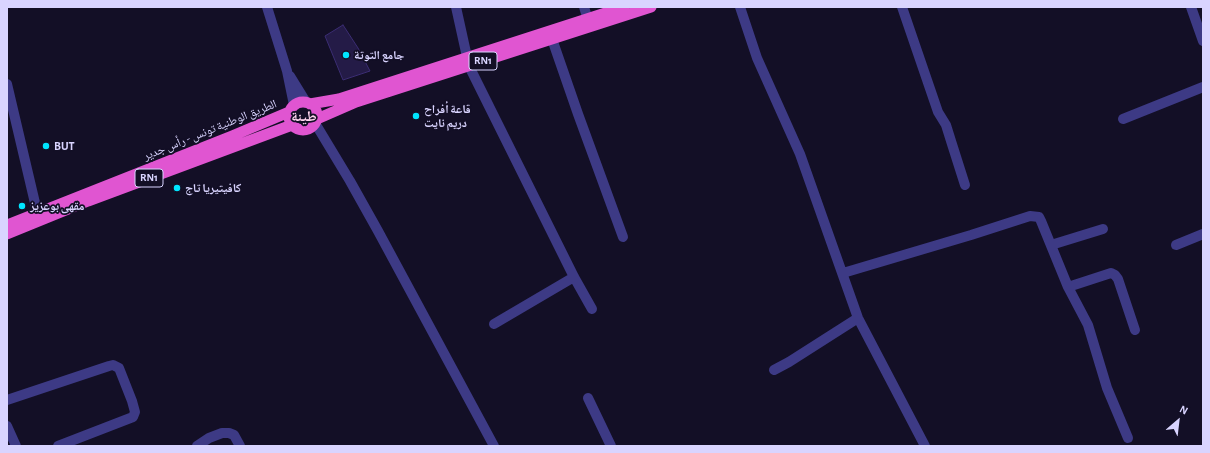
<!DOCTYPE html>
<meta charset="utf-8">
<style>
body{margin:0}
#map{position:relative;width:1210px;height:453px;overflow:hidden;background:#130f26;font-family:"Alegreya Sans",sans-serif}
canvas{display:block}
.frame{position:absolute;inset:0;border:8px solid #d9d4ff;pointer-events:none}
.north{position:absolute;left:1158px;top:401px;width:40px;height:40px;-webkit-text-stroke:3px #130f26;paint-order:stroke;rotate:28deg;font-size:11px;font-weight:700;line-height:16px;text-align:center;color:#d9d4ff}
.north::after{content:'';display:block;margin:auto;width:14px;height:18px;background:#d9d4ff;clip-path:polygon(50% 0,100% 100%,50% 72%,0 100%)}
</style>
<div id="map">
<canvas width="1210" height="453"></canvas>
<div class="frame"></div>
<div class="north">N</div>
</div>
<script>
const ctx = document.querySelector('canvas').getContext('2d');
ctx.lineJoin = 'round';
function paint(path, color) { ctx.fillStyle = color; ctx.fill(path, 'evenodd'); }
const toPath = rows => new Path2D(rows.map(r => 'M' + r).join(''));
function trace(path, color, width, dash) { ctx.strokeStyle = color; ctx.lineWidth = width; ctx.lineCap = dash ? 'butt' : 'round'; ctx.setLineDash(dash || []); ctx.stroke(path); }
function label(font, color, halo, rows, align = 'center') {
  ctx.font = font + ' "Alegreya Sans","Noto Naskh Arabic",sans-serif'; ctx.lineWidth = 3.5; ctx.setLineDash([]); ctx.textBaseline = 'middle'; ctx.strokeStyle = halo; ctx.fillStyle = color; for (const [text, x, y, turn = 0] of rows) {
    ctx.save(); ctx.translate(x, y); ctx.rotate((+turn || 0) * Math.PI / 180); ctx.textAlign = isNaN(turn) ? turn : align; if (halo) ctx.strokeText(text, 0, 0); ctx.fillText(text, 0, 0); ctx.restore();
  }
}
const building = toPath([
 [343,25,358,48,370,71,343,80,325,36,343,25]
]);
paint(building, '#241b47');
trace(building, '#3b2d73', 1);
trace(toPath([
 [456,7,469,66,574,277,592,309],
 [584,7,590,26],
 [740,7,757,58,800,154,858,318,925,446],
 [902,7,938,112,946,125,951,141,965,185],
 [1191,7,1203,41],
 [552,39,578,114,623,237],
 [7,84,39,220],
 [1123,119,1203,87],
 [1051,245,1103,229],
 [1176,245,1203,234],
 [843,273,971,235,1030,216,1039,217,1041,221,1068,287,1088,325,1107,388,1128,438],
 [1068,287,1111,273,1115,275,1118,279,1135,330],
 [494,324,574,277],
 [774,370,789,362,858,318],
 [588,398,611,446],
 [7,400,109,366,113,365,119,368,132,401,135,412,133,417,58,446],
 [7,426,16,446],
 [197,446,209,438,222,433,229,433,234,435,240,446]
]), '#3d3a85', 10);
trace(toPath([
 [267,7,287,71,294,105],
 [290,76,306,102],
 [315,123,350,181,378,231,494,446]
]), '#3d3a85', 10);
trace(toPath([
 '289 116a14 14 0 1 1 28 0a14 14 0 1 1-28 0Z',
 [310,104,339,99,624,7],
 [317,119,356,102,651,7],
 [7,225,232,136,289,112],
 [7,234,88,201,292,125]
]), '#e055d1', 11);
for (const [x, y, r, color] of [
 [346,55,4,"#00e5ff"],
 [416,116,4,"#00e5ff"],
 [46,146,4,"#00e5ff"],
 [177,188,4,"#00e5ff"],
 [22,206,4,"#00e5ff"]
]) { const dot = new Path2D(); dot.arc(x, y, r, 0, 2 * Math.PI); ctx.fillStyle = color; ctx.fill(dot); trace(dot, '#130f26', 1.5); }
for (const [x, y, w] of [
 [483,61,28],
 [149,178,28]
]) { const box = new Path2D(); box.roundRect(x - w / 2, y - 9, w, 18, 3); ctx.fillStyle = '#130f26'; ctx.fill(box); trace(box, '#d9d4ff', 1); }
label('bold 11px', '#d9d4ff', null, [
 ["RN1",483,61],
 ["RN1",149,178]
]);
label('bold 12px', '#d9d4ff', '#130f26', [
 ["جامع التوتة",354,55],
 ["قاعة أفراح",424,109],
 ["دريم نايت",424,123],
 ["BUT",54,146],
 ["كافيتيريا تاج",185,188],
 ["مقهى بوعزيز",30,206]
], 'left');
label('12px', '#d9d4ff', '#130f26', [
 ["الطريق الوطنية تونس - رأس جدير",210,130,-22]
]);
label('bold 14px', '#ffd6f0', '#130f26', [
 ["طينة",304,117]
]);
</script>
